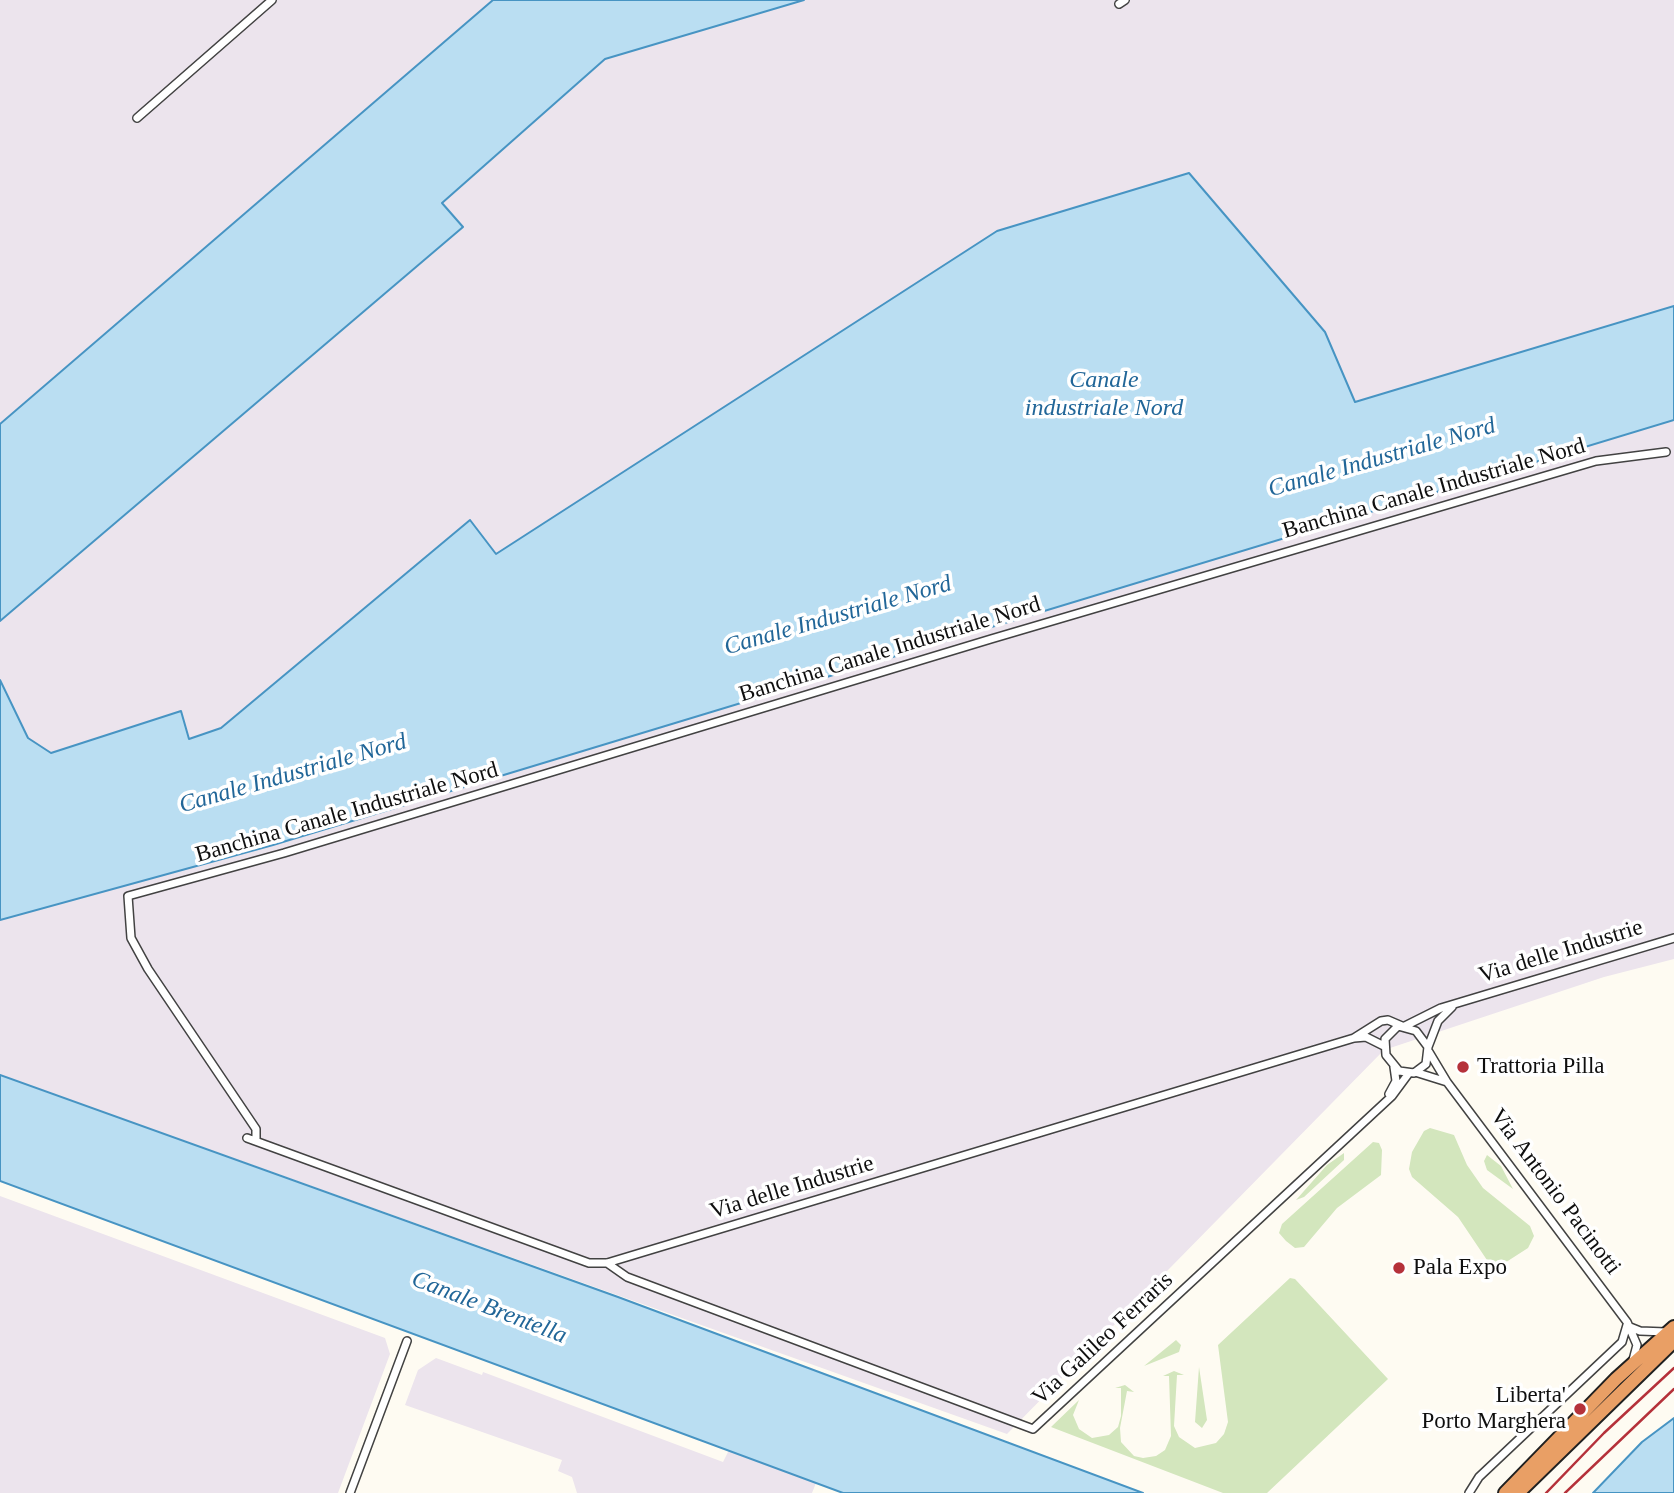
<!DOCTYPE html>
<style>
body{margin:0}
canvas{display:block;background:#fefbf2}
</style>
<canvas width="1674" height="1493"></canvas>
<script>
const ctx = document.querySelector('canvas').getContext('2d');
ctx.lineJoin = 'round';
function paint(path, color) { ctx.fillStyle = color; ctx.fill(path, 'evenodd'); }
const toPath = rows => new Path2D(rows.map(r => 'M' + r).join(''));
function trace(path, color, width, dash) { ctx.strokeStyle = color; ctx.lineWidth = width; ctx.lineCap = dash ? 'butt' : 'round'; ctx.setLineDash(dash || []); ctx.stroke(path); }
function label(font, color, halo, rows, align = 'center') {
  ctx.font = font + ' Georgia,serif'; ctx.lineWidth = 7; ctx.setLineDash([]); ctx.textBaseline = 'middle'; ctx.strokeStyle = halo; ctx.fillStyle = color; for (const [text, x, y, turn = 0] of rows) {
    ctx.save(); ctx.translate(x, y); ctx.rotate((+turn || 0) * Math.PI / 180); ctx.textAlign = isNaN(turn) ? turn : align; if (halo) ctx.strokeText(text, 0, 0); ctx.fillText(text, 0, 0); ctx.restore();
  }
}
paint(toPath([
 [0,0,493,0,0,424],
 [804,0,1674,0,1674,306,1355,402,1325,332,1189,173,997,231,496,554,470,520,221,728,188,740,181,712,51,753,28,738,0,680,0,621,462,228,441,203,605,59],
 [1674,420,1674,959,1604,977,1384,1050,1007,1434,0,1075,0,920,273,845],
 [0,1196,385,1338,390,1354,338,1493,0,1493],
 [436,1358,482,1375,483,1372,723,1462,729,1450,816,1483,812,1493,577,1493,572,1477,558,1471,562,1460,405,1405,418,1370]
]), '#ece4ed');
paint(toPath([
 [1430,1128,1454,1135,1467,1165,1483,1188,1530,1226,1534,1236,1528,1248,1500,1266,1491,1266,1458,1217,1412,1177,1409,1169,1412,1152,1424,1131],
 [1373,1142,1379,1143,1382,1150,1381,1175,1337,1208,1304,1247,1295,1248,1286,1241,1279,1233,1282,1224],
 [1344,1153,1344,1160,1304,1197,1296,1200,1327,1165],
 [1487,1155,1501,1166,1513,1189,1487,1170,1484,1161],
 [1290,1278,1295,1279,1388,1379,1267,1493,1223,1493,1051,1427,1079,1400,1073,1415,1079,1429,1092,1438,1109,1435,1118,1427,1121,1416,1121,1388,1115,1388,1125,1385,1134,1392,1127,1391,1120,1428,1121,1442,1134,1456,1143,1458,1156,1456,1165,1450,1171,1436,1169,1376,1163,1376,1174,1371,1184,1375,1177,1375,1174,1426,1179,1437,1195,1448,1216,1443,1224,1434,1228,1422,1218,1345],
 [1176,1340,1181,1345,1179,1352,1144,1366],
 [1199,1367,1207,1420,1202,1428,1195,1422]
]), '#d3e6bd');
const water = toPath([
 [493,0,804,0,605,59,442,203,463,227,0,621,0,424,493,0],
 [1189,173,1325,332,1355,402,1674,306,1674,420,273,845,0,920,0,680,28,738,51,753,181,711,189,739,221,728,470,520,496,554,997,231,1189,173],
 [0,1075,618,1297,1143,1493,843,1493,0,1181,0,1075],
 [1674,1418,1674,1493,1593,1493,1642,1442,1674,1418]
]);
paint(water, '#badef2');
trace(water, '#4794c3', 2);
const street = toPath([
 [1119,4,1125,0],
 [137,118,272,0],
 [1398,1026,1416,1031,1428,1047,1426,1064,1414,1073,1399,1071,1386,1055,1385,1039,1398,1026],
 [1405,1026,1441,1008,1674,938],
 [1354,1038,1381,1021,1388,1020,1402,1026],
 [1428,1047,1438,1021,1452,1007],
 [1429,1052,1447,1082,1627,1322,1637,1345,1633,1360],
 [1415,1072,1447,1082],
 [1389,1094,1396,1081,1394,1067],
 [247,1138,589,1263,607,1263,1354,1038,1366,1037,1384,1046],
 [256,1141,256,1129,148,969,131,938,128,896,284,853,991,639,1596,461,1666,452],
 [607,1263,627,1277,1033,1429,1392,1096,1409,1073],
 [1630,1327,1640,1331,1666,1332],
 [350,1493,407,1341],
 [1469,1493,1479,1477,1622,1342,1627,1325]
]);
const highway = toPath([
 [1505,1493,1616,1379,1674,1327],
 [1518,1493,1674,1341]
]);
trace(street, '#424242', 10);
trace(highway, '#202020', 16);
trace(street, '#fff', 7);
trace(highway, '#e99f65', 12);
trace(toPath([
 [1546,1493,1604,1433,1674,1368],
 [1565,1493,1674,1389]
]), '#b5313a', 2.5);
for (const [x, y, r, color] of [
 [1463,1067,7,"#b5313a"],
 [1399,1268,7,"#b5313a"],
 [1580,1409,7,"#b5313a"]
]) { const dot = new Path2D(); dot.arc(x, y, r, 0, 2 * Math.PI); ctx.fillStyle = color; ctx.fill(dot); trace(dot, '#fff', 2.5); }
label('23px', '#0f0f0f', '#fff', [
 ["Banchina Canale Industriale Nord",1434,489,-16],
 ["Banchina Canale Industriale Nord",890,650,-17],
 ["Banchina Canale Industriale Nord",347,813,-16],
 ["Via delle Industrie",1561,952,-17],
 ["Via delle Industrie",792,1188,-17],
 ["Via Antonio Pacinotti",1555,1192,53],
 ["Via Galileo Ferraris",1103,1339,-43]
]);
label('23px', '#0f0f0f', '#fff', [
 ["Trattoria Pilla",1477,1067],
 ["Pala Expo",1413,1268],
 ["Liberta'",1566,1396,"right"],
 ["Porto Marghera",1566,1422,"right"]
], 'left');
label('italic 24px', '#216698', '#fff', [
 ["Canale",1104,381],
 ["industriale Nord",1104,409],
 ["Canale Industriale Nord",1382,458,-16],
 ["Canale Industriale Nord",838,616,-16],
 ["Canale Industriale Nord",293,774,-16],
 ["Canale Brentella",489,1308,21]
]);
</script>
